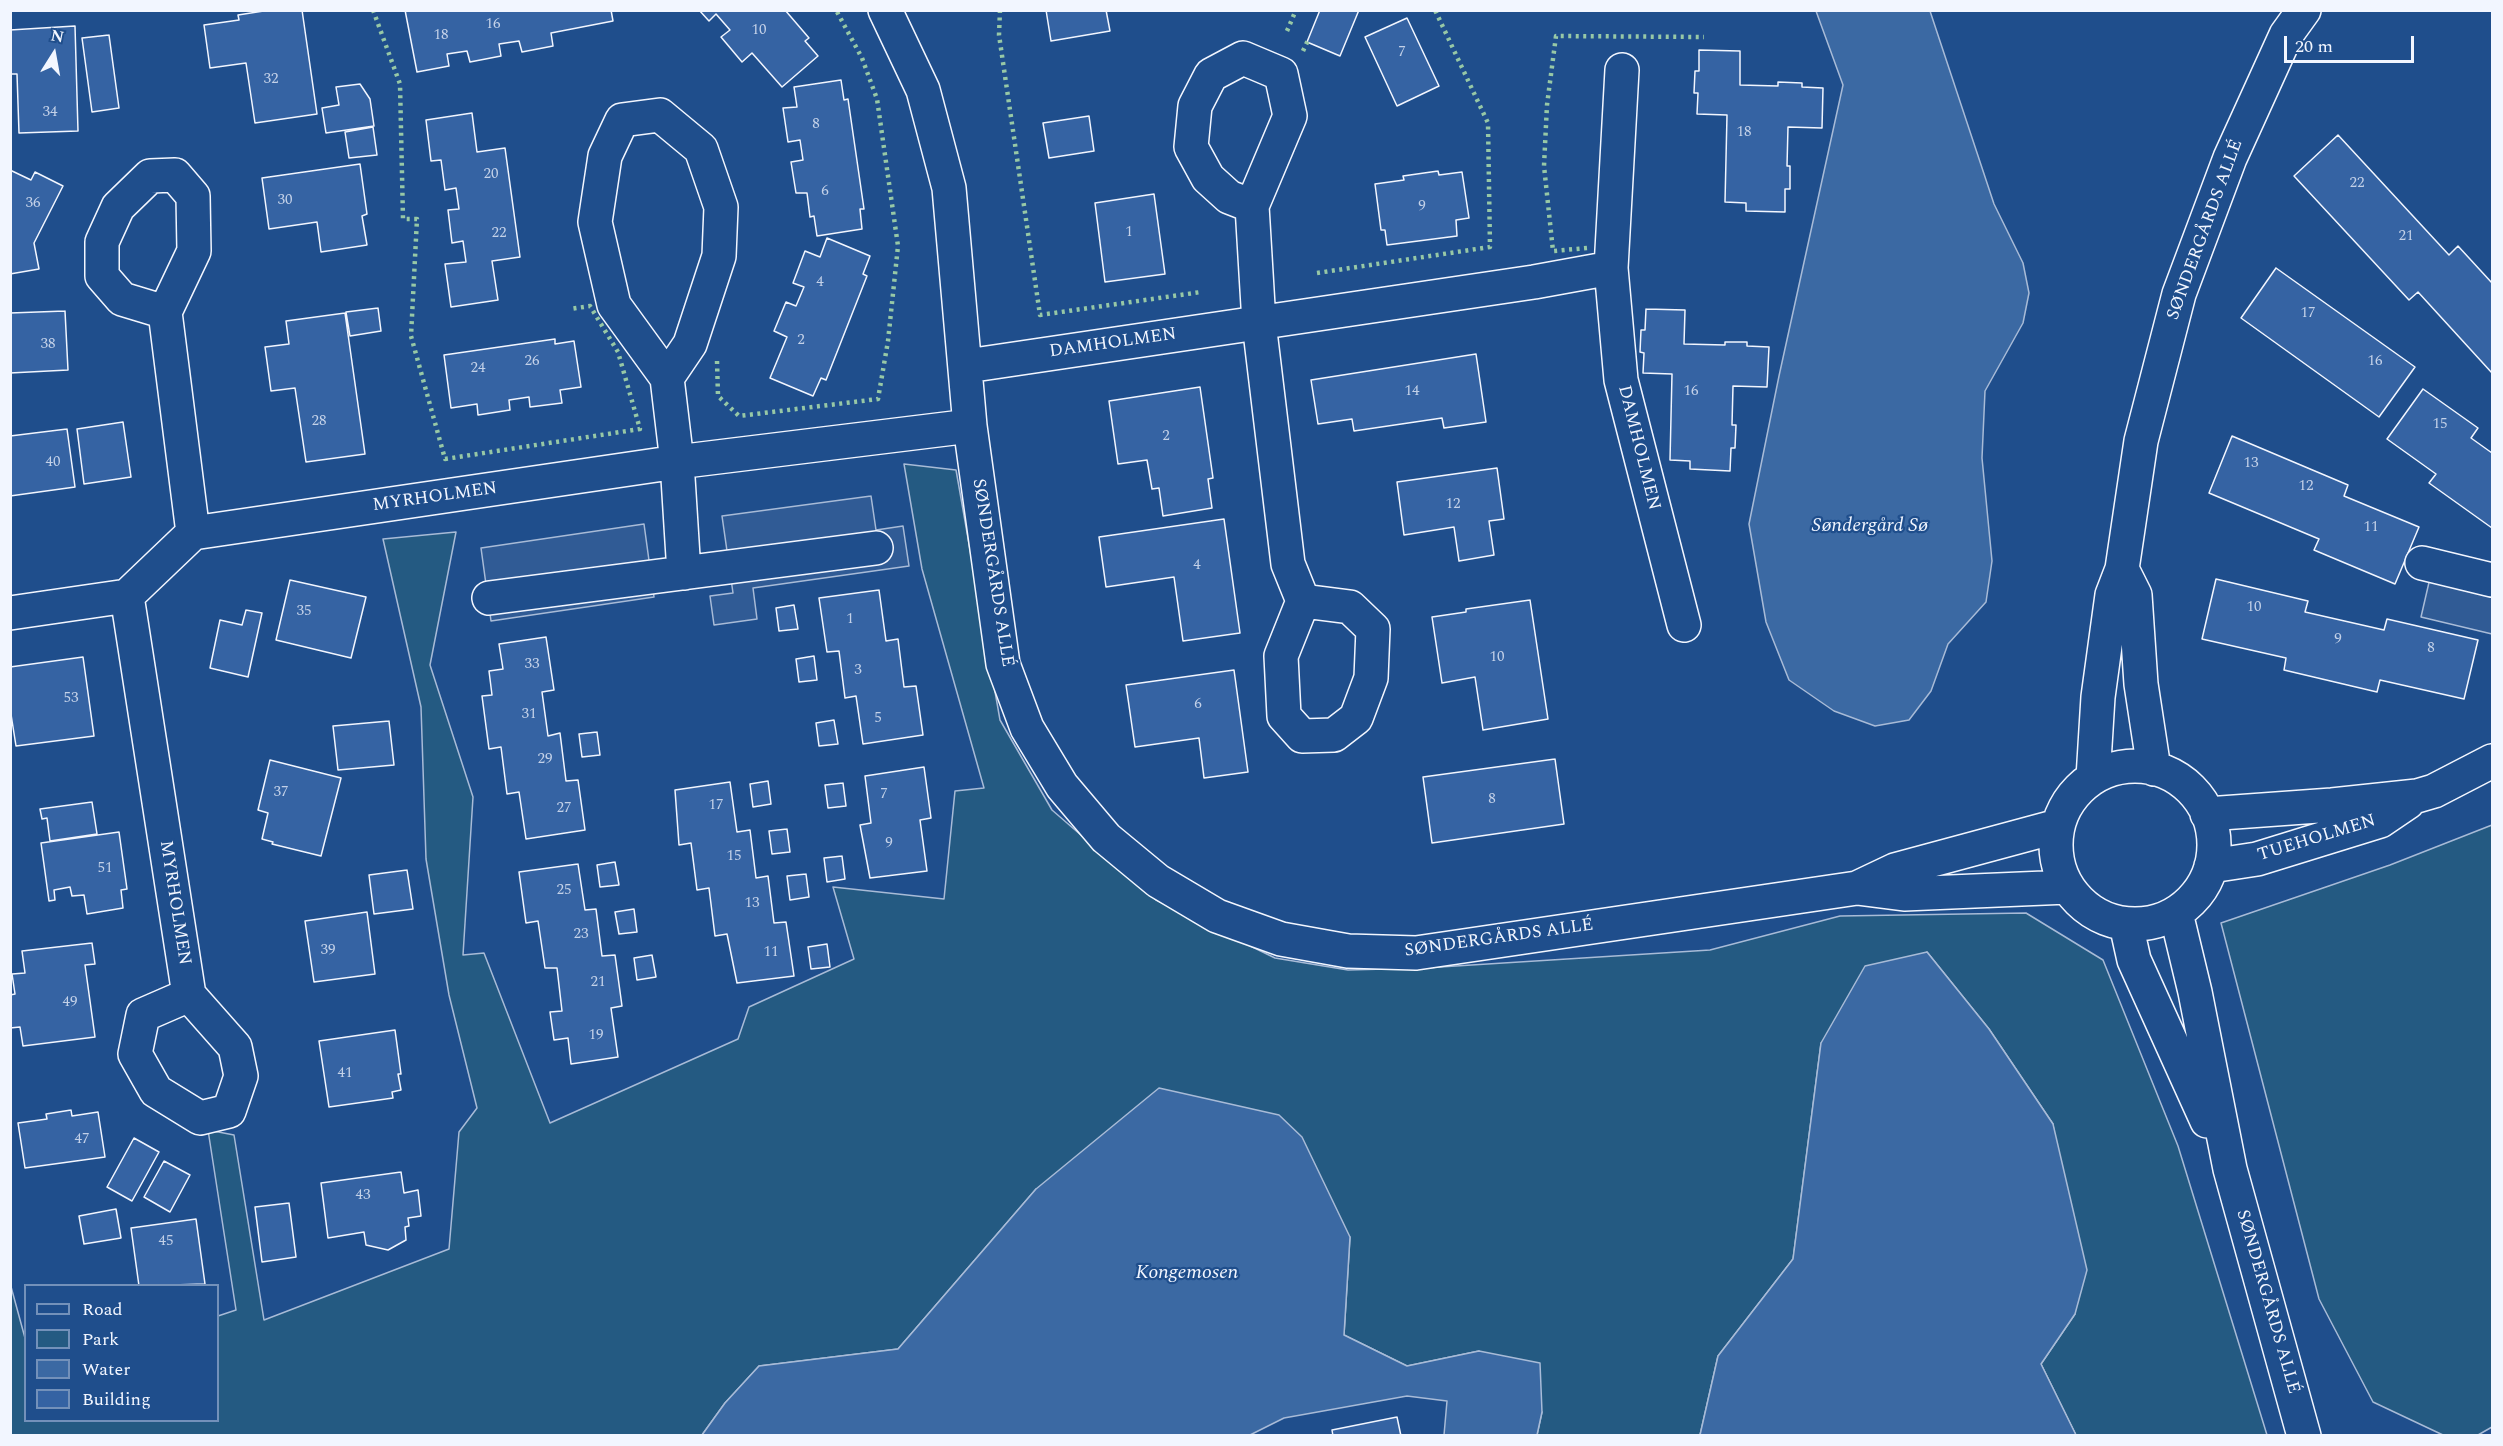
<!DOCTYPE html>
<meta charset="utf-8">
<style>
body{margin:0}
#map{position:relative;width:2503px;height:1446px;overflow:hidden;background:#1f4e8c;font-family:Spectral,serif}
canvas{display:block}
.frame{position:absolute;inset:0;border:12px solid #f2f6ff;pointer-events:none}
.legend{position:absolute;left:24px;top:1284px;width:195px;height:138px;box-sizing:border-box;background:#1f4e8c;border:2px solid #7391ba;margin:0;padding:8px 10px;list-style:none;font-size:18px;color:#f2f6ff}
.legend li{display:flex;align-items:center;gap:12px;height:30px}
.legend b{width:30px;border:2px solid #7391ba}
.north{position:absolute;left:24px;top:24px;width:60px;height:60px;-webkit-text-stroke:4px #1f4e8c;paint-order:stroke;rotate:11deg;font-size:16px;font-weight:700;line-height:24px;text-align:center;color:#f2f6ff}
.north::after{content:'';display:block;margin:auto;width:21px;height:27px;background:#f2f6ff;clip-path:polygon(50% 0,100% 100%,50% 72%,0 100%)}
.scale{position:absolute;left:2284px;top:36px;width:130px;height:27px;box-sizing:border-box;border:3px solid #f2f6ff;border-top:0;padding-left:8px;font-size:18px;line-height:21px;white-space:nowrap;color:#f2f6ff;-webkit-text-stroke:4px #1f4e8c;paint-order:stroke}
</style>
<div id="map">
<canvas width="2503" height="1446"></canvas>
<div class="frame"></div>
<ul class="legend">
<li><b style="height:8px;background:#1f4e8c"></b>Road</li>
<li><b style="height:16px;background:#245a82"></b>Park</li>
<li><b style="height:16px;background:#3b69a3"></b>Water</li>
<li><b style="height:16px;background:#3563a3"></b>Building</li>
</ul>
<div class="north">N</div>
<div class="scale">20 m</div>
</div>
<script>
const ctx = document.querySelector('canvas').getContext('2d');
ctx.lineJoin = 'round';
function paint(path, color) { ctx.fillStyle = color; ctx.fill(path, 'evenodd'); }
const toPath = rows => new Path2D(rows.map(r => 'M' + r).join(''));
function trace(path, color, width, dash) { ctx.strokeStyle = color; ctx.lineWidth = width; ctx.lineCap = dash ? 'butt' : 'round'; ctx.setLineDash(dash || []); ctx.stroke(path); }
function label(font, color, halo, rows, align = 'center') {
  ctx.font = font + ' Spectral,serif'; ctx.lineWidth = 4.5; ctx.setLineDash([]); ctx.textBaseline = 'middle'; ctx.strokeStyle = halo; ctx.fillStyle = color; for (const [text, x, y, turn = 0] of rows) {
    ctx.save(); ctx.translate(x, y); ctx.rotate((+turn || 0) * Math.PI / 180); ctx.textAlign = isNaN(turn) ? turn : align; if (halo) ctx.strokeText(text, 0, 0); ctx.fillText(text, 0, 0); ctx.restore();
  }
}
const green = toPath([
 [904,464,956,470,1000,720,1052,810,1156,900,1275,958,1348,970,1424,968,1710,950,1840,916,2026,913,2103,960,2178,1146,2267,1435,2076,1435,2041,1364,2075,1314,2053,1124,1989,1029,1927,952,1821,1043,1793,1259,1718,1356,1700,1435,1537,1435,1542,1412,1479,1351,1407,1366,1344,1335,1350,1237,1036,1189,898,1349,759,1366,725,1403,702,1435,11,1435,10,1283,25,1338,26,1420,218,1420,218,1316,236,1310,208,1130,234,1135,264,1320,449,1249,459,1132,477,1108,449,995,426,859,421,707,383,539,456,532,430,665,473,797,463,955,484,953,550,1123,738,1039,749,1007,854,959,833,887,944,899,955,791,984,788,922,569,904,464],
 [2492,825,2492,1427,2478,1435,2443,1435,2373,1402,2319,1299,2221,923,2390,865,2492,825]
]);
paint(green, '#245a82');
trace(green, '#a8bbd7', 1.5);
const parking = toPath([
 [871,496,876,530,903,526,909,566,753,588,757,619,714,625,710,596,733,593,722,516,871,496],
 [644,524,654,597,491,621,481,548,644,524],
 [2436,552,2492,565,2492,634,2421,617,2436,552]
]);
paint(parking, '#305b95');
trace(parking, '#a8bbd7', 1.5);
const water = toPath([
 [1816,11,1930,11,1994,204,2023,263,2029,293,2023,323,1985,391,1982,458,1992,561,1986,602,1948,644,1931,691,1909,720,1875,726,1834,711,1789,680,1766,622,1749,524,1779,376,1843,85,1816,11],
 [1927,952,1989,1029,2053,1124,2087,1270,2075,1314,2041,1364,2076,1435,1700,1435,1718,1356,1793,1259,1821,1043,1865,966,1927,952],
 [1159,1088,1279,1115,1302,1137,1350,1237,1344,1335,1407,1366,1479,1351,1540,1363,1542,1412,1537,1435,1444,1435,1447,1401,1407,1396,1284,1418,1250,1435,702,1435,725,1403,759,1366,898,1349,1036,1189,1159,1088]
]);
paint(water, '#3b69a3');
trace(water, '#a8bbd7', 1.5);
const building = toPath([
 [270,10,302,10,317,114,255,123,246,63,210,68,204,25,239,20,238,15,270,10],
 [405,10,611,10,613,21,551,33,553,46,522,52,519,41,499,44,501,56,470,62,467,51,447,54,449,66,417,72,405,10],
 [699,10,785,10,809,38,805,41,818,56,782,87,752,53,742,62,721,37,730,30,716,14,709,21,699,10],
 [1046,10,1106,10,1110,31,1051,41,1046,10],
 [1320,10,1359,10,1340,56,1307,42,1320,10],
 [1407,18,1439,86,1397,106,1365,37,1407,18],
 [75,26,78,131,19,133,17,74,10,74,10,30,75,26],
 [109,35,119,108,92,112,82,38,109,35],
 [1699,50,1740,51,1740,85,1778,86,1778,82,1802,83,1802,87,1823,88,1822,128,1788,127,1787,166,1790,166,1790,189,1785,189,1785,212,1746,211,1746,203,1725,202,1727,115,1697,114,1698,93,1694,93,1695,71,1699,71,1699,50],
 [841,80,844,100,848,99,864,209,860,209,862,229,817,236,814,216,810,217,807,193,796,193,791,162,803,160,800,140,788,142,783,108,797,107,794,87,841,80],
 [360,84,370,99,374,126,326,133,322,108,339,105,336,87,360,84],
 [472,113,477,152,505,148,520,257,492,261,498,300,451,307,445,264,466,262,463,241,452,243,448,210,459,209,456,188,445,190,441,160,431,161,426,120,472,113],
 [1089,116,1094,151,1049,158,1043,123,1089,116],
 [373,127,377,155,349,158,345,132,373,127],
 [2338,135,2449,255,2458,246,2492,283,2492,373,2418,292,2409,300,2294,176,2338,135],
 [360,164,367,214,362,216,367,245,321,252,317,222,269,229,262,178,360,164],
 [10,170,31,180,35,172,63,186,34,243,39,269,10,274,10,170],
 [1438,171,1439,175,1462,172,1469,218,1456,220,1457,236,1387,245,1385,230,1381,230,1375,184,1404,180,1403,176,1438,171],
 [1154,194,1165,274,1105,282,1095,203,1154,194],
 [827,238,870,256,863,274,867,276,826,380,821,378,813,396,770,378,787,337,774,331,786,302,796,306,804,287,793,283,805,251,820,257,827,238],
 [2276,268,2415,367,2379,417,2241,318,2276,268],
 [378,308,381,331,350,336,346,312,378,308],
 [1646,309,1685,310,1684,344,1725,345,1725,342,1747,342,1747,346,1769,347,1767,387,1733,386,1732,425,1736,425,1735,448,1731,448,1730,471,1690,469,1690,461,1670,460,1672,374,1643,373,1644,353,1640,352,1641,330,1645,330,1646,309],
 [65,311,68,370,10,373,10,313,65,311],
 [345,313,365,454,306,462,295,388,271,391,265,347,289,344,286,321,345,313],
 [555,339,555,344,574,341,581,387,560,390,562,403,530,407,529,397,509,400,510,410,478,415,477,404,451,408,444,355,555,339],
 [1476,354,1486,422,1444,428,1442,418,1354,431,1352,419,1318,424,1311,380,1476,354],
 [1200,387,1213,478,1208,479,1212,508,1163,516,1159,488,1152,489,1147,460,1118,464,1109,401,1200,387],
 [2423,389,2478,428,2471,438,2492,453,2492,528,2429,483,2436,474,2387,439,2423,389],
 [123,422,131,477,84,484,77,429,123,422],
 [67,429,75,487,10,496,10,436,67,429],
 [2232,436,2348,485,2344,496,2419,527,2395,584,2314,550,2319,539,2209,493,2232,436],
 [1497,468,1504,519,1489,521,1494,555,1459,561,1454,527,1404,535,1397,482,1497,468],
 [1224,519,1240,633,1183,641,1174,577,1106,587,1099,537,1224,519],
 [2216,579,2308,601,2305,612,2384,630,2387,619,2478,640,2464,699,2380,680,2377,692,2284,670,2286,658,2202,639,2216,579],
 [290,580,366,597,351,658,276,640,290,580],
 [879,590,886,641,898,639,904,687,916,686,923,735,863,744,856,696,845,698,839,651,827,652,819,598,879,590],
 [1530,600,1548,719,1483,730,1475,677,1442,683,1432,617,1466,612,1466,609,1530,600],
 [794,605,798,629,779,631,776,608,794,605],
 [246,610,262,613,248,677,210,668,220,620,242,625,246,610],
 [546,637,554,690,542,692,548,736,560,733,566,781,578,780,585,830,526,839,519,792,507,794,501,747,489,749,482,696,492,695,489,671,503,669,499,644,546,637],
 [814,656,817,680,799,682,796,659,814,656],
 [83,657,94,736,16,746,10,708,10,667,83,657],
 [1234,670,1248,772,1204,778,1199,738,1135,747,1126,685,1234,670],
 [834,720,838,744,819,746,816,723,834,720],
 [389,721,394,765,338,770,333,726,389,721],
 [597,732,600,755,582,757,579,734,597,732],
 [1555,759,1564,824,1432,843,1423,777,1555,759],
 [270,760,341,778,321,856,272,844,273,842,262,839,268,813,258,810,270,760],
 [924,767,931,818,920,820,927,871,870,878,860,825,871,823,865,776,924,767],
 [768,781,771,804,753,807,750,784,768,781],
 [730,782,737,832,750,830,756,878,768,876,774,923,786,922,794,976,737,983,727,934,715,936,709,888,697,890,691,843,679,845,675,790,730,782],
 [843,783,846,806,828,808,825,785,843,783],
 [92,802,97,834,50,841,47,818,42,819,40,809,92,802],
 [787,829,790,852,772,854,769,831,787,829],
 [119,832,127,889,121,890,123,908,87,914,84,895,72,896,70,887,54,890,55,900,49,901,41,843,119,832],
 [842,856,845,879,827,882,824,858,842,856],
 [615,862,619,885,600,887,597,865,615,862],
 [578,864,585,910,596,909,602,956,615,955,622,1006,611,1008,618,1057,571,1064,568,1038,554,1040,550,1012,562,1011,557,968,545,968,538,921,526,923,519,872,578,864],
 [407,870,413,909,374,914,369,875,407,870],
 [806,874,809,897,790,900,787,876,806,874],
 [634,909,637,932,619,934,615,912,634,909],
 [367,912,375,974,314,982,305,921,367,912],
 [92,943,95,964,85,965,95,1037,23,1046,20,1027,10,1028,10,995,15,994,12,974,25,973,22,951,92,943],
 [827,944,830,967,811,969,808,947,827,944],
 [652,955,656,977,637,980,634,958,652,955],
 [395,1030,401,1074,398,1074,401,1090,392,1092,393,1098,329,1107,319,1041,395,1030],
 [71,1110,72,1116,98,1112,105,1157,25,1168,18,1123,47,1119,46,1114,71,1110],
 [134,1138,159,1152,132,1201,107,1187,134,1138],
 [164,1161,190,1175,170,1212,144,1197,164,1161],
 [401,1172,404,1193,418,1190,421,1216,408,1218,409,1226,405,1227,406,1240,388,1250,366,1245,364,1232,328,1238,321,1183,401,1172],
 [289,1203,296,1257,262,1262,255,1207,289,1203],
 [116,1209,121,1238,84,1244,79,1216,116,1209],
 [196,1219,205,1284,139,1286,131,1228,196,1219],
 [1397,1417,1401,1436,1333,1436,1332,1430,1397,1417]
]);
paint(building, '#3563a3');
trace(building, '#f2f6ff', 1.5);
const minor = toPath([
 [885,10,923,90,949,188,970,426,1003,664,1027,728,1062,786,1106,838,1158,881,1217,916,1281,939,1348,951,1416,953,1857,888,1904,894,2068,887],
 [1622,70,1611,268,1621,380,1684,625],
 [1252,206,1229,197,1208,178,1191,147,1195,106,1211,75,1243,58,1281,74,1290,116,1252,206,1259,323,1288,564,1303,601,1281,656,1284,716,1302,736,1334,735,1356,718,1371,678,1373,629,1350,607,1303,601],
 [165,312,122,299,102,276,102,242,118,207,150,176,175,175,193,196,194,251,165,312,193,533],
 [967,366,1534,282,1611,268],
 [667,378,614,305,595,222,605,156,622,120,660,115,701,149,721,207,719,256,690,344,667,378,677,462,684,573],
 [2422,563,2492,580],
 [2122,569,2135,595,2141,684,2154,769],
 [127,596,189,995,143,1015,135,1054,156,1091,200,1118,229,1111,241,1076,235,1047,189,995],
 [489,598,876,548],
 [10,613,127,596,193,533,677,462,970,426],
 '2056 845a79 79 0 1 1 158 0a79 79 0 1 1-158 0Z',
 [2093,778,2098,697,2112,595,2122,569,2141,441,2179,294,2230,158,2286,35,2304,10],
 [2207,814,2332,805,2417,796,2434,791,2492,761],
 [2211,866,2257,859,2380,821,2408,802],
 [1857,888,1895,870,2058,826],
 [2176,913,2195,992,2230,1169,2304,1436],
 [2126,924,2134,960,2207,1121]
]);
trace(minor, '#f2f6ff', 36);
trace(minor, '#1f4e8c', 33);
trace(toPath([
 [373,10,400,84,403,219,417,219,411,336,445,459,640,429,618,352,590,306,570,309],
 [1000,10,999,35,1040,315,1201,292],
 [1287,31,1296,10],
 [1303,51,1309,38],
 [1587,248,1553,251,1544,166,1547,105,1556,36,1704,37],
 [1317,273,1490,247,1488,123,1435,10],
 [717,361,718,396,739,416,878,399,888,341,898,246,877,99,862,58,836,10]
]), '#97c8a6', 4.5, [3, 4.5]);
label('15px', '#c3d1e8', null, [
 ["16",493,25],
 ["10",759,31],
 ["18",441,36],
 ["7",1402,53],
 ["32",271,80],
 ["34",50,113],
 ["8",816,125],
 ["18",1744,133],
 ["20",491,175],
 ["22",2357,184],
 ["6",825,192],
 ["30",285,201],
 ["36",33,204],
 ["9",1422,207],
 ["1",1129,233],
 ["22",499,234],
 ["21",2406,237],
 ["4",820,283],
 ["17",2308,314],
 ["2",801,341],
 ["38",48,345],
 ["26",532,362],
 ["16",2375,362],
 ["24",478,369],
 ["14",1412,392],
 ["16",1691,392],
 ["28",319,422],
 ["15",2440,425],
 ["2",1166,437],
 ["40",53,463],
 ["13",2251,464],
 ["12",2306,487],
 ["12",1453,505],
 ["11",2371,528],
 ["4",1197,566],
 ["10",2254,608],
 ["35",304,612],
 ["1",850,620],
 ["9",2338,640],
 ["8",2431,649],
 ["10",1497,658],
 ["33",532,665],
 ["3",858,671],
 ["53",71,699],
 ["6",1198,705],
 ["31",529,715],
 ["5",878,719],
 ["29",545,760],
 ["37",281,793],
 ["7",884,795],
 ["8",1492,800],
 ["17",716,806],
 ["27",564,809],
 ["9",889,844],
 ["15",734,857],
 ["51",105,869],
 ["25",564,891],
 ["13",752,904],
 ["23",581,935],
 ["39",328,951],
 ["11",771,953],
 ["21",598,983],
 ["49",70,1003],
 ["19",596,1036],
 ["41",345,1074],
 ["47",82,1140],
 ["43",363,1196],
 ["45",166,1242]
]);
label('18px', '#f2f6ff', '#1f4e8c', [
 ["SØNDERGÅRDS ALLÉ",2206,230,-70],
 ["DAMHOLMEN",1113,344,-8],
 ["DAMHOLMEN",1638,448,76],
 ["MYRHOLMEN",435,498,-8],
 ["SØNDERGÅRDS ALLÉ",992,573,81],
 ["TUEHOLMEN",2317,839,-17],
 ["MYRHOLMEN",174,903,81],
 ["SØNDERGÅRDS ALLÉ",1499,939,-8],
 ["SØNDERGÅRDS ALLÉ",2267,1302,74]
]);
label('italic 20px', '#f2f6ff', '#1f4e8c', [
 ["Søndergård Sø",1870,527],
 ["Kongemosen",1187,1274]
]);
</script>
